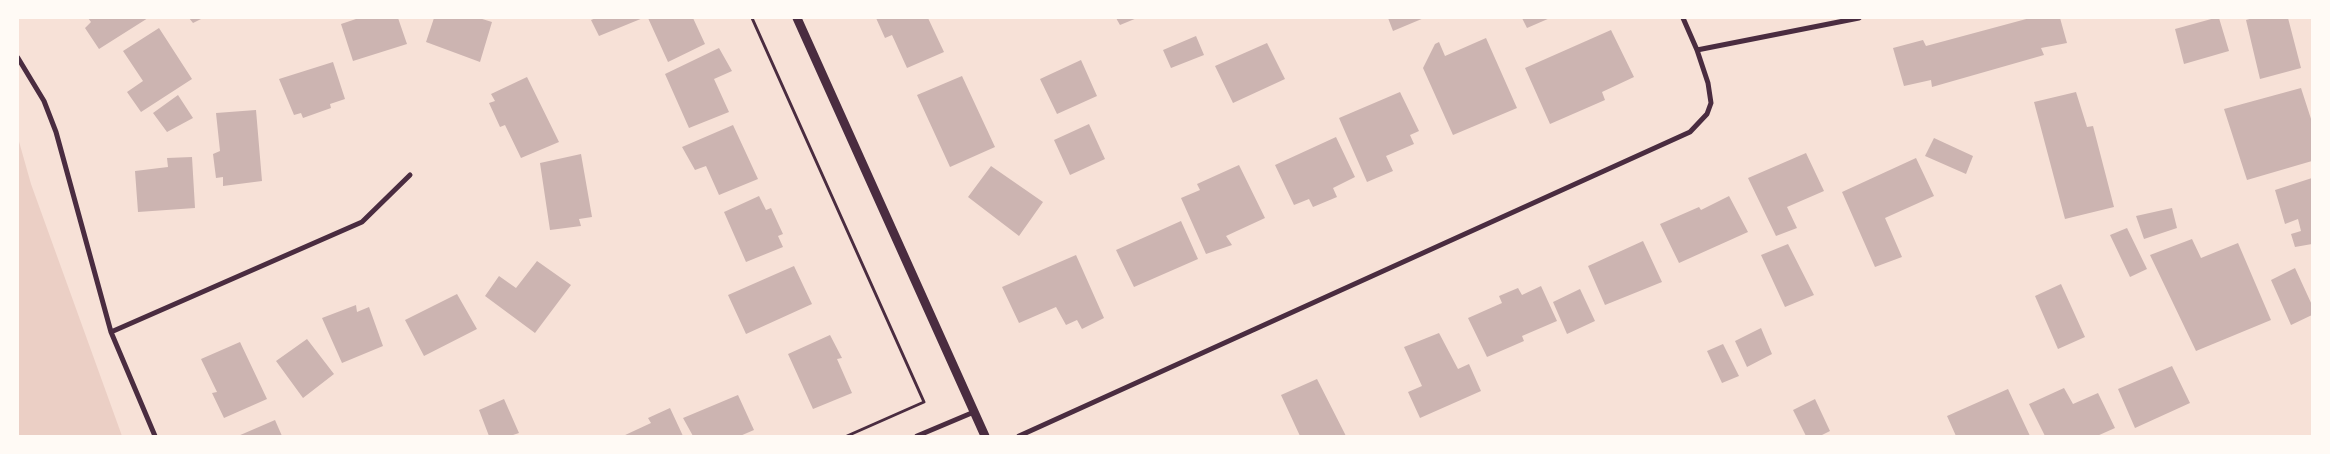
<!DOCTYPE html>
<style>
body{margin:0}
#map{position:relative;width:2330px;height:454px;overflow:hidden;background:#f7e1d7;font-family:Poppins,sans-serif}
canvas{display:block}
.frame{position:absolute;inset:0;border:19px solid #fffaf5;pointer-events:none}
</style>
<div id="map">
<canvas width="2330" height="454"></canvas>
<div class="frame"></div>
</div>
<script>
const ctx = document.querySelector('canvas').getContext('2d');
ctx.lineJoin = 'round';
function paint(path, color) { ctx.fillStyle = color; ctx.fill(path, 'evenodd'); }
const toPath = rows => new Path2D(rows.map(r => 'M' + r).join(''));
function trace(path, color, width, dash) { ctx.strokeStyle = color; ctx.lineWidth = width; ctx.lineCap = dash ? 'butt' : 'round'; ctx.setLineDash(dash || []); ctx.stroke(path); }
paint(toPath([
 [18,138,31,184,122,436,18,436]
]), '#ebcfc5');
paint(toPath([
 [88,18,148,18,99,49,85,28,91,22],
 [189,18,203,18,193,23],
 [359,18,398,18,407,44,353,61,341,24],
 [434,18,479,18,492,22,480,62,426,42],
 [596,18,643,18,599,36,591,20],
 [648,18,693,18,705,44,668,62],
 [876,18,928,18,944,52,907,68,892,35,885,38],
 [1116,18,1137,18,1120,25],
 [1388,18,1424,18,1393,31],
 [1522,18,1550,18,1527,28],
 [2030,18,2060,18,2067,43,2041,48,2044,55,1932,87,1931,80,1904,86,1893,48,1923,40,1926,46],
 [2215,18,2219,18,2229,51,2184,64,2175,29],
 [2253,18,2288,18,2301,68,2260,79,2246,20],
 [159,28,192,79,141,112,127,92,143,81,123,51],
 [1611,30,1634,77,1602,92,1605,100,1550,124,1525,68],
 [1196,36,1204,55,1171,68,1163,50],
 [1486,38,1517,108,1453,135,1423,68,1435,44,1439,42,1445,56],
 [1267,43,1285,79,1233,103,1215,66],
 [719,48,732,71,714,79,729,112,689,128,665,74],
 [1081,60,1097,96,1057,114,1040,79],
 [333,62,345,99,330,104,331,108,303,118,301,113,294,115,279,79],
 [962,76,995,147,950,167,917,95],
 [527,77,559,142,521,158,505,125,500,127,489,103,495,101,491,94],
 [2301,88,2312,122,2312,161,2247,180,2224,109],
 [1400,92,1419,131,1410,135,1414,144,1386,156,1393,171,1367,182,1339,118],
 [2076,92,2087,127,2093,126,2114,207,2065,219,2034,102],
 [178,95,193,118,167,132,153,113],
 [256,110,262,181,223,186,223,177,216,178,213,154,220,151,216,113],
 [1089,124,1105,159,1070,175,1054,140],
 [733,125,758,179,719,195,706,166,695,170,682,147],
 [1336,137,1355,177,1333,188,1337,197,1313,207,1309,199,1294,205,1275,165],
 [1934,138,1973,156,1966,174,1925,156],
 [1806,153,1824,191,1787,207,1797,228,1776,236,1748,178],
 [581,154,592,217,579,219,581,226,550,230,540,163],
 [192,157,195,208,138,212,135,171,168,167,167,158],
 [1916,158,1934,196,1885,218,1902,257,1875,267,1842,192],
 [1239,165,1265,218,1226,236,1232,245,1206,254,1181,198,1200,190,1197,184],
 [991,166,1043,202,1019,236,968,197],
 [2312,178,2312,244,2295,247,2291,234,2301,231,2298,219,2285,224,2275,190],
 [759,196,766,210,771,208,783,234,778,236,783,247,746,262,724,212],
 [1729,196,1748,232,1679,263,1660,224,1699,207,1701,210],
 [2172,208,2177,228,2144,239,2136,216],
 [1181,221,1198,259,1134,287,1116,250],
 [2127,228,2147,269,2130,277,2110,235],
 [2192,239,2201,258,2238,243,2271,320,2196,351,2150,255],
 [1643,241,1662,282,1605,305,1588,266],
 [1788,244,1814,295,1785,307,1761,255],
 [1076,255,1104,318,1082,329,1077,320,1066,325,1056,307,1019,323,1002,287],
 [537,261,571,285,535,333,485,296,499,276,516,288],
 [794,266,812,304,746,334,728,295],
 [2295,268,2312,305,2312,315,2291,325,2271,280],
 [2061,284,2085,337,2058,349,2035,296],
 [1541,286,1557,321,1522,336,1524,341,1487,357,1468,318,1502,303,1499,296,1518,288,1522,295],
 [1580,289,1595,321,1567,334,1553,302],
 [457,294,477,329,424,356,405,320],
 [356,305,357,312,369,307,383,346,342,363,322,318],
 [1761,328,1772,354,1747,367,1735,341],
 [1439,333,1458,369,1469,364,1481,391,1420,418,1408,392,1422,386,1404,347],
 [830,335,842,358,837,359,852,393,813,409,788,354],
 [307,339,334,374,303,398,276,361],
 [240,342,267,399,224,418,212,393,217,392,201,359],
 [1723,344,1739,376,1722,383,1707,351],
 [2172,366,2190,403,2135,428,2118,389],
 [1317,379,1346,436,1300,436,1281,395],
 [2064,388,2073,404,2098,393,2115,428,2097,436,2045,436,2029,404],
 [2008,389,2030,436,1956,436,1947,416],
 [738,395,754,430,740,436,693,436,683,418],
 [504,399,519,433,510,436,489,436,479,410],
 [1815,399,1830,431,1820,436,1806,436,1793,410],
 [670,408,683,436,623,436,651,423,648,418],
 [275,420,282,436,238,436]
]), '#ccb4b1');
trace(toPath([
 [752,18,924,402,847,436]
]), '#4a2c40', 3);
trace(toPath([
 [1697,50,1859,18],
 [18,58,44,101,56,132,111,332,155,436],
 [111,332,362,222,410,175],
 [917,436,974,412],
 [1019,436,1690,132,1707,114,1711,103,1708,83,1697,50,1683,18]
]), '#4a2c40', 5);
trace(toPath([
 [797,18,985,436]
]), '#4a2c40', 9);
</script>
